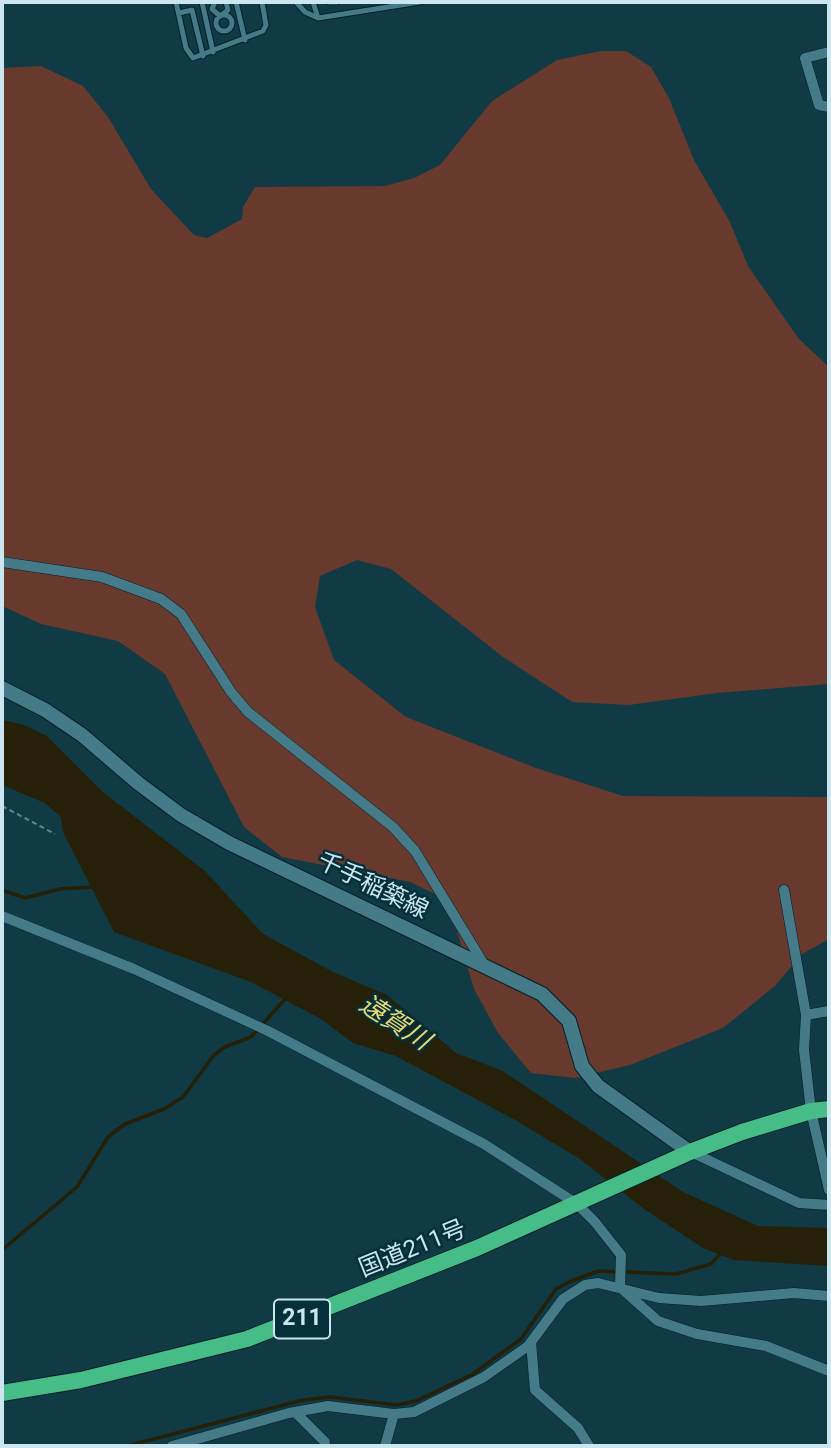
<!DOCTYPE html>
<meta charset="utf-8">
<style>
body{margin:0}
#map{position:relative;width:831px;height:1448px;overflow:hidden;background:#103a44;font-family:Roboto,sans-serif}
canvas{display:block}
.frame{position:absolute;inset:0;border:4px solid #cbe6ee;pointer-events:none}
</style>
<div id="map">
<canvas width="831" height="1448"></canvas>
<div class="frame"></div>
</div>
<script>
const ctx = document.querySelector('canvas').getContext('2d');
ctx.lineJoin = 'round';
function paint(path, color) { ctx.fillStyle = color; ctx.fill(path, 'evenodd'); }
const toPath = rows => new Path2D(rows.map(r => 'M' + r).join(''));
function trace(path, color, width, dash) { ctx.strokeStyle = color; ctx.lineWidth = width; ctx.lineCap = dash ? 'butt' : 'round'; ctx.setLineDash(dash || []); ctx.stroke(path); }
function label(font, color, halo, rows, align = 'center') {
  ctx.font = font + ' Roboto,"Noto Sans JP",sans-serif'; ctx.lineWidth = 5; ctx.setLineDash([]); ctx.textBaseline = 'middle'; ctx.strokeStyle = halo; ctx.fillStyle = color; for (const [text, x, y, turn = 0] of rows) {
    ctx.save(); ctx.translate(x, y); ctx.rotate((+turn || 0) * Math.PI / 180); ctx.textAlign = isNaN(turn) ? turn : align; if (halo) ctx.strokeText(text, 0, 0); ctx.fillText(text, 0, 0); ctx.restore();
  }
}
paint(toPath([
 [601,51,626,51,651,67,669,98,694,160,730,222,748,266,799,339,829,367,829,684,717,693,629,705,572,702,503,657,391,569,357,560,320,576,315,607,334,660,406,717,536,768,623,796,829,797,829,939,802,954,775,986,723,1028,630,1065,575,1078,531,1073,498,1033,474,989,456,928,437,895,410,882,282,857,244,827,165,674,118,641,41,624,2,606,2,68,41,66,83,86,108,117,151,189,194,235,207,238,242,219,243,207,255,187,385,186,414,178,440,165,492,101,557,60]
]), '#68392d');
paint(toPath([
 [2,720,24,725,47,736,104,793,205,871,263,934,333,972,387,995,456,1053,503,1071,683,1192,758,1226,829,1228,829,1266,734,1260,703,1248,644,1209,580,1159,515,1120,396,1056,353,1043,321,1019,251,982,114,932,63,832,61,817,45,803,2,785]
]), '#262008');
trace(toPath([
 [2,890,25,898,60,889,92,887],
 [2,1250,77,1187,108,1137,125,1124,164,1109,183,1097,214,1055,225,1047,251,1037,286,998],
 [127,1446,303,1400,331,1397,396,1405,416,1401,473,1374,521,1339,556,1289,569,1282,598,1271,676,1274,711,1264,721,1253]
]), '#262008', 3.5);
const service = toPath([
 [176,2,186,48,193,58,263,31,266,25,262,2],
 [202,2,213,52],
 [215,2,212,9,220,16,228,10,226,2],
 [236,2,245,40],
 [296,2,305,12,318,18,420,2],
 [313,2,318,18],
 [329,2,337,2],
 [179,13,192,10,203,56],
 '216 23a8 8 0 1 1 16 0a8 8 0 1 1-16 0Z'
]);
const minor = toPath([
 [829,52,805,58,819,105,829,107],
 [2,562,102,577,161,599,181,614,231,692,248,712,393,827,415,851,485,966],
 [784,890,806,1015,804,1050,811,1111,829,1190],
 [2,916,134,969,268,1031,484,1144,577,1204,595,1222,621,1255,620,1287,658,1321,697,1334,766,1346,829,1371],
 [806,1015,829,1011],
 [691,1152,799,1203,829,1205],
 [531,1342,535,1390,578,1428,589,1446],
 [295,1412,325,1442],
 [172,1446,289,1413,328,1406,394,1414,414,1412,484,1377,528,1346,563,1299,585,1285,598,1283,659,1298,701,1301,794,1293,829,1296],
 [385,1446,394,1414]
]);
const secondary = toPath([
 [2,688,45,710,82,735,138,783,181,815,229,843,542,994,569,1021,582,1066,598,1086,690,1152]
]);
const trunk = toPath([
 [2,1393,81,1380,247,1339,477,1248,690,1152,742,1132,811,1111,829,1109]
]);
trace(service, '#032027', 7);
trace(minor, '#032027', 11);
trace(secondary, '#032027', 16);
trace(trunk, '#032027', 18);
trace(toPath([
 [2,806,55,834]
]), '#648891', 2, [5, 3.5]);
trace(service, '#457a88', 5);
trace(minor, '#457a88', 10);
trace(secondary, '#457a88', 14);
trace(trunk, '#46bc86', 16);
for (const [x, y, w] of [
 [302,1319,56]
]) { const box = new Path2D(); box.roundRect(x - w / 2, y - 19.5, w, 39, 5); ctx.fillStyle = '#03303a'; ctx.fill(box); trace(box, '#cbe6ee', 2); }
label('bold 23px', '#cbe6ee', null, [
 ["211",302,1319]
]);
label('24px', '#cbe6ee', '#03303a', [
 ["千手稲築線",372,887,26],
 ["国道211号",413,1250,-22]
]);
label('italic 26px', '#efd66d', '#03303a', [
 ["遠賀川",394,1024,33]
]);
</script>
